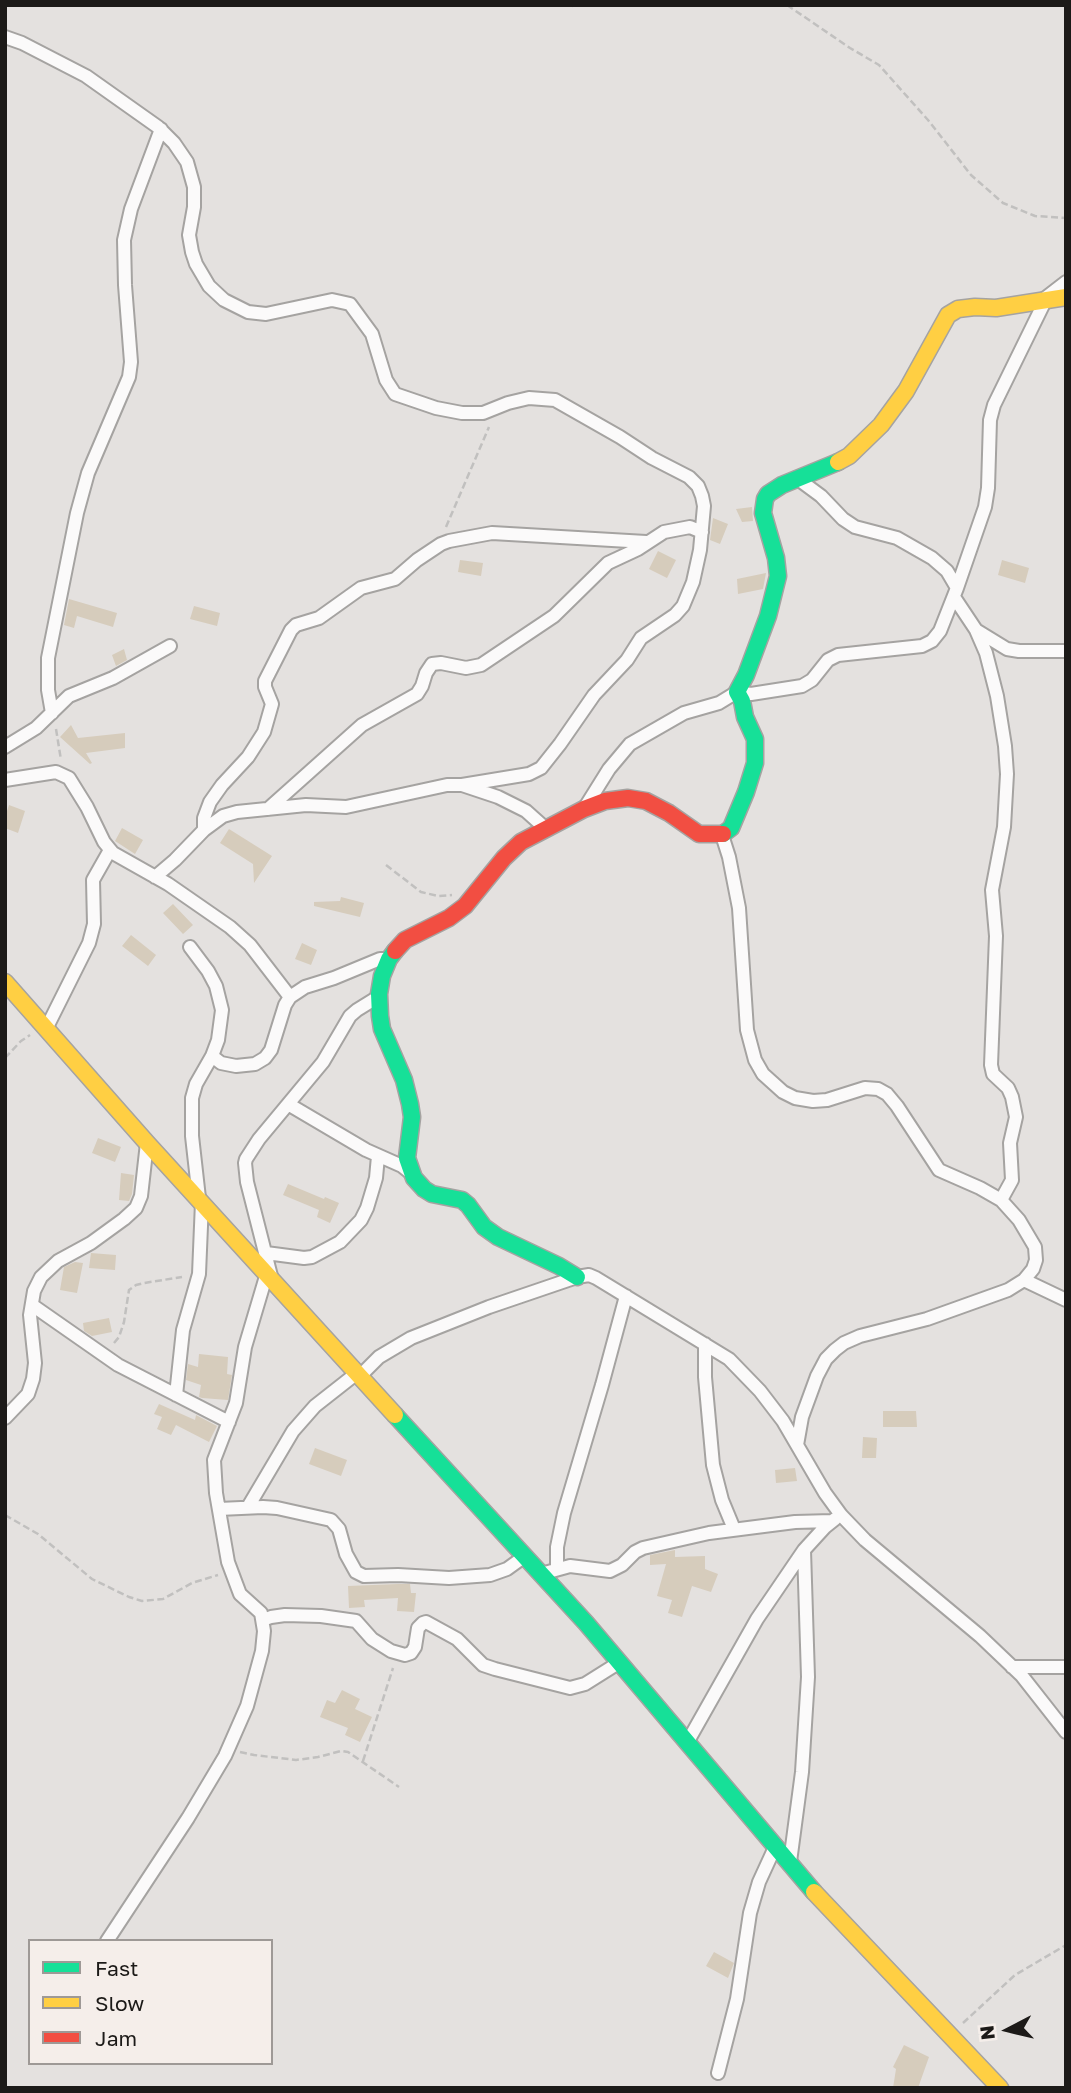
<!DOCTYPE html>
<style>
body{margin:0}
#map{position:relative;width:1071px;height:2093px;overflow:hidden;background:#e4e1df;font-family:"Golos Text",sans-serif}
canvas{display:block}
.frame{position:absolute;inset:0;border:7px solid #1c1a18;pointer-events:none}
.legend{position:absolute;left:28px;top:1939px;width:245px;height:126px;box-sizing:border-box;background:#f5eeea;border:2px solid #9e9996;margin:0;padding:9px 12px;list-style:none;font-size:21px;color:#1c1a18}
.legend li{display:flex;align-items:center;gap:14px;height:35px}
.legend b{width:35px;border:2px solid #9e9996}
.north{position:absolute;left:973px;top:1995px;width:70px;height:70px;-webkit-text-stroke:5px #f5eeea;paint-order:stroke;rotate:263deg;font-size:19px;font-weight:700;line-height:28px;text-align:center;color:#1c1a18}
.north::after{content:'';display:block;margin:auto;width:24px;height:32px;background:#1c1a18;clip-path:polygon(50% 0,100% 100%,50% 72%,0 100%)}
</style>
<div id="map">
<canvas width="1071" height="2093"></canvas>
<div class="frame"></div>
<ul class="legend">
<li><b style="height:9px;background:#16e098"></b>Fast</li>
<li><b style="height:9px;background:#ffcf43"></b>Slow</li>
<li><b style="height:9px;background:#f24e42"></b>Jam</li>
</ul>
<div class="north">N</div>
</div>
<script>
const ctx = document.querySelector('canvas').getContext('2d');
ctx.lineJoin = 'round';
function paint(path, color) { ctx.fillStyle = color; ctx.fill(path, 'evenodd'); }
const toPath = rows => new Path2D(rows.map(r => 'M' + r).join(''));
function trace(path, color, width, dash) { ctx.strokeStyle = color; ctx.lineWidth = width; ctx.lineCap = dash ? 'butt' : 'round'; ctx.setLineDash(dash || []); ctx.stroke(path); }
paint(toPath([
 [752,507,753,521,742,522,736,509],
 [713,518,728,524,720,544,710,540],
 [658,551,676,560,667,578,649,569],
 [460,560,483,563,481,576,458,572],
 [1002,560,1029,568,1025,583,998,575],
 [766,573,763,589,738,594,737,579],
 [69,599,117,613,113,627,77,616,74,628,64,625],
 [194,606,220,613,217,626,190,619],
 [124,649,127,660,116,666,112,655],
 [71,725,78,738,125,733,125,748,86,753,92,763,90,764,60,737],
 [9,805,25,811,18,833,5,828,5,817],
 [122,828,143,840,135,854,115,841],
 [229,829,272,856,254,883,253,864,220,843],
 [341,897,364,903,360,917,314,906,314,902,340,901],
 [173,904,193,925,183,934,163,913],
 [131,935,156,955,148,966,122,946],
 [302,943,317,950,311,965,295,959],
 [98,1138,121,1147,115,1162,92,1153],
 [121,1173,134,1175,132,1194,129,1201,119,1200],
 [288,1184,324,1199,325,1197,339,1203,330,1223,317,1217,319,1210,283,1195],
 [91,1253,116,1255,115,1270,89,1268],
 [75,1262,83,1263,77,1293,60,1290,64,1267],
 [109,1318,112,1332,92,1336,84,1331,83,1323],
 [199,1354,228,1357,227,1374,232,1375,228,1400,202,1398,199,1397,201,1385,186,1380,188,1364,198,1367],
 [159,1404,195,1420,196,1415,217,1426,209,1442,176,1425,171,1435,157,1429,162,1417,154,1414],
 [883,1411,916,1411,917,1427,883,1427],
 [863,1437,877,1438,876,1458,862,1458],
 [315,1448,347,1460,341,1476,309,1464],
 [795,1468,797,1481,776,1483,775,1470],
 [675,1550,675,1557,705,1556,705,1569,718,1574,711,1592,692,1586,682,1617,668,1613,672,1600,657,1596,666,1564,650,1565,650,1555],
 [398,1584,410,1584,411,1593,416,1593,414,1612,397,1611,398,1598,364,1600,365,1607,349,1608,348,1586],
 [342,1690,360,1699,355,1709,372,1717,360,1742,345,1735,348,1728,320,1717,327,1700,335,1703],
 [714,1952,734,1963,728,1978,706,1966],
 [904,2045,929,2057,918,2088,893,2088,896,2069,893,2067]
]), '#d6ccbc');
const street = toPath([
 [5,37,22,43,86,76,158,127,174,143,187,162,194,187,194,207,189,235,192,252,196,264,209,286,224,300,248,312,266,314,332,300,350,304,372,334,386,380,395,394,436,408,462,413,483,413,508,403,529,398,555,400,620,437,652,458,689,477,698,486,702,496,704,506,700,550,693,582,683,606,675,615,641,638,627,660,594,695,560,744,541,768,529,774,462,785],
 [1044,299,1066,282],
 [798,479,821,496,843,519,855,527,897,538,932,558,947,571,957,588],
 [954,597,976,630,986,653,997,696,1005,746,1007,774,1004,827,992,890,996,936,991,1065,993,1074,1008,1088,1012,1097,1016,1117,1010,1143,1012,1180,1001,1200],
 [976,630,1007,649,1019,651,1066,651],
 [52,713,48,690,48,658,77,513,88,473,129,377,131,362,125,285,124,240,131,209,161,129],
 [5,747,36,728,69,696,113,678,170,646],
 [5,780,56,772,69,778,87,807,104,842,113,853,168,884,230,927,250,945,290,997],
 [268,809,362,725,417,694,422,686,426,673,432,664,441,663,466,668,481,665,554,616,608,563,638,549,664,532,690,527,702,532],
 [584,809,609,769,630,744,684,713,719,703,737,692,751,694,802,686,812,680,828,660,838,655,922,646,932,641,940,631,957,588,985,507,988,488,990,420,994,405,1045,301],
 [204,830,204,818,210,802,222,785,248,757,264,732,272,704,265,687,265,681,291,630,296,625,319,618,361,588,395,579,417,560,441,544,449,541,492,533,646,542],
 [722,835,729,857,739,908,747,1030,755,1060,763,1074,783,1092,795,1098,813,1101,827,1100,865,1088,878,1089,887,1094,897,1106,939,1170,980,1188,1001,1200,1019,1220,1035,1247,1036,1260,1033,1269,1024,1280,1008,1290,927,1319,860,1336,844,1343,835,1350,826,1359,817,1376,802,1417,797,1445],
 [155,877,175,860,204,830,223,816,237,812,306,805,346,807,447,785,462,785,498,797,526,811,545,828],
 [190,947,208,971,216,986,222,1010,218,1040,212,1056,196,1084,192,1098,192,1136,199,1198],
 [46,1029,89,943,94,924,93,880,110,850],
 [212,1056,221,1063,236,1066,255,1064,265,1058,271,1050,285,1005,290,997,305,987,334,978,380,959,389,959],
 [288,1104,366,1150,402,1166,412,1174],
 [266,1253,304,1258,312,1257,340,1242,361,1220,367,1208,376,1178,378,1156],
 [271,1276,247,1182,245,1163,246,1159,259,1139,323,1062,350,1016,357,1010,378,997,379,994],
 [1024,1280,1066,1300],
 [32,1305,118,1365,229,1422],
 [705,1344,705,1377,713,1465,722,1500,734,1529],
 [360,1376,379,1357,411,1338,489,1307,577,1277,589,1275,596,1278,729,1359,760,1391,783,1421,825,1493,841,1515,865,1540,980,1636,1022,1676,1066,1732],
 [176,1395,183,1330,199,1274,202,1202],
 [5,1418,28,1394,33,1379,35,1363,30,1315,34,1291,41,1277,58,1261,91,1243,124,1219,136,1208,141,1196,147,1143],
 [248,1507,293,1431,315,1406,357,1373],
 [219,1509,263,1507,277,1508,331,1520,339,1529,346,1554,356,1572,364,1576,398,1575,449,1578,490,1575,507,1569,525,1556],
 [557,1568,557,1547,564,1513,602,1385,626,1296],
 [541,1574,570,1566,610,1571,622,1565,635,1552,643,1548,709,1533,795,1522,832,1521],
 [263,1620,271,1617,285,1615,321,1616,356,1621,372,1639,391,1651,405,1655,411,1653,415,1647,418,1628,423,1623,426,1622,457,1639,483,1665,495,1669,570,1688,585,1684,620,1662],
 [1012,1667,1066,1667],
 [688,1741,757,1619,804,1550,825,1527,835,1519],
 [790,1862,802,1772,808,1677,804,1550],
 [107,1941,188,1818,225,1756,247,1706,262,1651,264,1631,261,1613,240,1594,228,1562,216,1493,214,1460,236,1403,245,1347,267,1273],
 [718,2073,737,1999,750,1913,759,1882,776,1845]
]);
const fast = toPath([
 [723,834,731,828,746,792,755,763,755,739,745,717,742,701,737,692,746,675,768,616,778,576,776,558,763,513,765,499,768,494,782,485,838,462],
 [395,951,389,959,382,976,379,994,380,1016,382,1029,404,1080,410,1104,412,1117,407,1158,414,1178,424,1189,432,1194,462,1200,468,1205,484,1227,498,1237,559,1266,577,1277],
 [395,1415,586,1623,814,1892]
]);
const slow = toPath([
 [838,462,849,456,881,425,906,391,948,315,958,309,975,307,996,308,1066,297],
 [5,982,147,1143,395,1415],
 [814,1892,1000,2088]
]);
const jam = toPath([
 [395,951,405,940,449,918,465,906,504,858,521,842,584,809,605,801,628,798,646,801,669,813,699,834,723,834]
]);
trace(street, '#a5a3a1', 16);
trace(fast, '#a5a3a1', 19);
trace(slow, '#a5a3a1', 19);
trace(jam, '#a5a3a1', 19);
trace(toPath([
 [787,5,850,48,879,65,928,120,971,175,1003,203,1035,216,1066,218],
 [572,6,575,5],
 [446,527,489,427],
 [56,729,61,760],
 [386,865,421,892,438,896,452,895],
 [5,1058,21,1041,30,1035],
 [114,1343,119,1337,124,1322,129,1290,136,1285,144,1283,182,1277],
 [5,1515,38,1534,92,1579,129,1597,142,1601,163,1599,192,1583,218,1575],
 [240,1752,254,1755,296,1760,318,1757,341,1751,348,1752,399,1787],
 [363,1761,393,1668],
 [963,2023,1015,1975,1066,1945]
]), '#c1c0bf', 2.5, [7, 3.5]);
trace(street, '#fbfafa', 12);
trace(fast, '#16e098', 16);
trace(slow, '#ffcf43', 16);
trace(jam, '#f24e42', 16);
</script>
